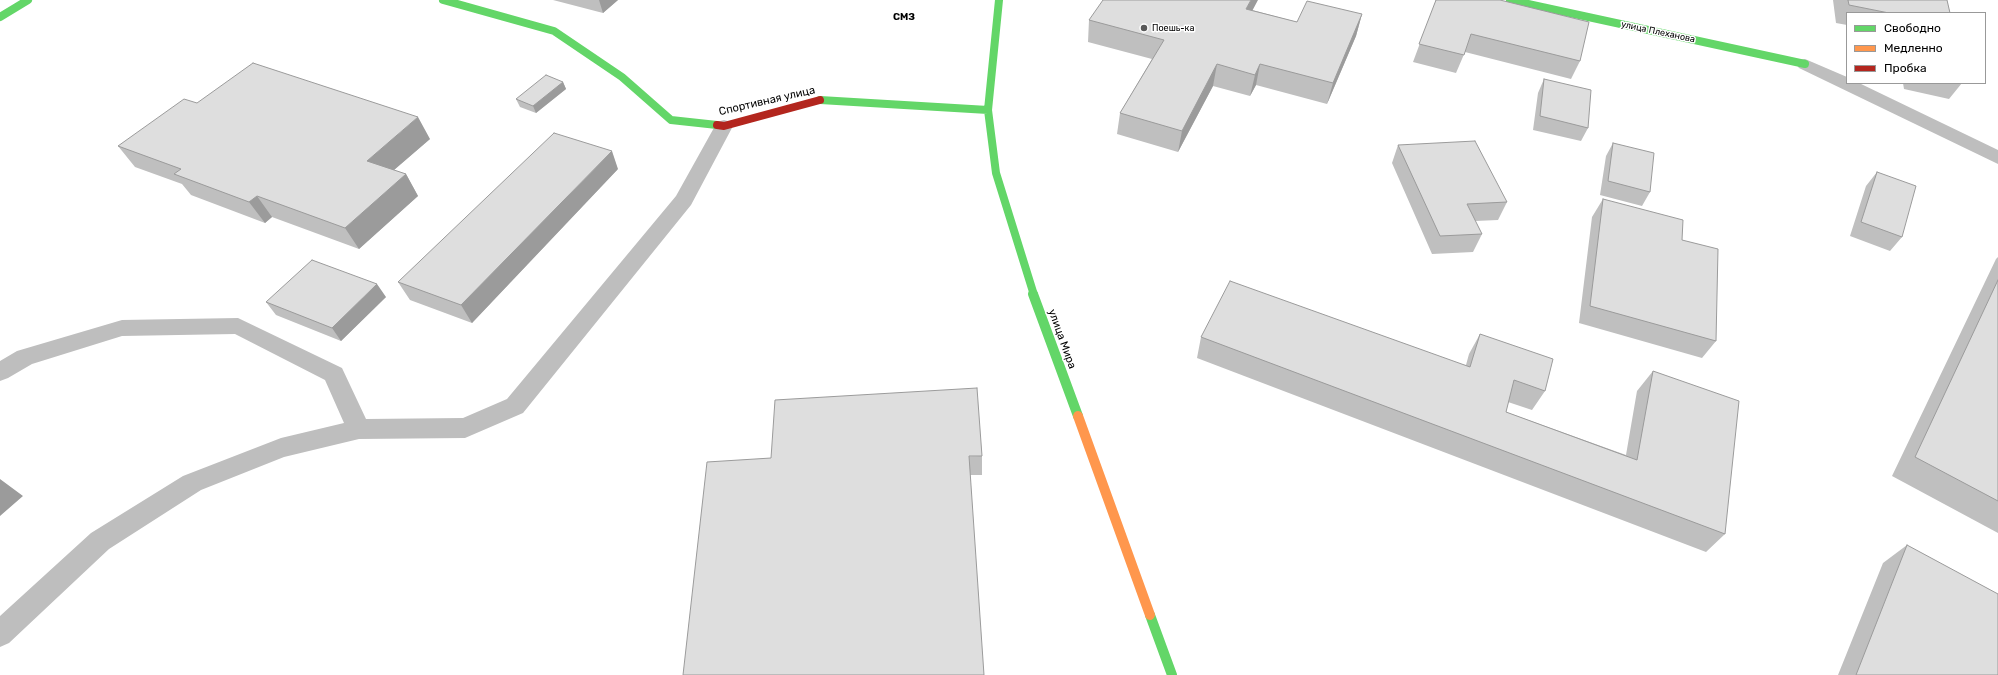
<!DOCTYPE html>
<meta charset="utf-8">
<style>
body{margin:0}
#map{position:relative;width:1998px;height:675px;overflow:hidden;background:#fff;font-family:Rubik,sans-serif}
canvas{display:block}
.legend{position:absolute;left:1846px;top:12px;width:140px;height:72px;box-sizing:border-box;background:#fff;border:1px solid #999;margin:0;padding:5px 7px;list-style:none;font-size:12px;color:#000}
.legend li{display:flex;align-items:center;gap:8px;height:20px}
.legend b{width:20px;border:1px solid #999}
</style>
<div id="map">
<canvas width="1998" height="675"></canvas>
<ul class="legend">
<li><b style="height:5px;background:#63d668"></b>Свободно</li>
<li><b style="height:5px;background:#ff974d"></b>Медленно</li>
<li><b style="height:5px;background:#b3261e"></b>Пробка</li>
</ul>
</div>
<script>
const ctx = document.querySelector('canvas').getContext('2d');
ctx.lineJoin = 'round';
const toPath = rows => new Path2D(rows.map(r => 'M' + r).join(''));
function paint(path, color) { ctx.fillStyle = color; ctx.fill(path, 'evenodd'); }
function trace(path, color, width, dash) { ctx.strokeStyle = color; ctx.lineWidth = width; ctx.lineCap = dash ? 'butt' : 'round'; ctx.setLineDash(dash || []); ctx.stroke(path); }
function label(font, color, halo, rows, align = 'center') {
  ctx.font = font + ' Rubik,sans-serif'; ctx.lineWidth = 3; ctx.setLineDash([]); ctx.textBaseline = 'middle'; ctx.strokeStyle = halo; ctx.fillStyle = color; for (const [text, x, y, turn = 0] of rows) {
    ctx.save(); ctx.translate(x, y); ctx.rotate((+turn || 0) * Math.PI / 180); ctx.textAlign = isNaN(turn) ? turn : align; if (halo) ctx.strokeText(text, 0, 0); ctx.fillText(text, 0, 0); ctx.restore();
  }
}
paint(toPath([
 [1805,59,1847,77,1847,83,1859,83,1998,150,1998,164,1799,68,1796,64,1799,60,1805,59],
 [724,120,731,122,733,126,691,205,523,413,465,438,359,439,284,457,201,490,109,549,9,643,0,647,0,616,91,533,183,476,281,438,344,423,325,380,235,334,122,336,32,364,8,378,0,381,0,361,17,351,122,320,238,318,342,368,366,419,463,418,507,399,676,196,715,126,717,122,724,120]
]), '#bebebe');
trace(toPath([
 [443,0,554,31,622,77,671,120,717,125],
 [999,0,988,110,996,173,1034,295],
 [1510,0,1805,64],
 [0,17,28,0],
 [820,100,988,110]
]), '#63d668', 8);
trace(toPath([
 [1033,294,1078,416],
 [1150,615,1172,675]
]), '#63d668', 10);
trace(toPath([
 [1078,416,1150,615]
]), '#ff974d', 10);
trace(toPath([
 [717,125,724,126,820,100]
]), '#b3261e', 8);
paint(toPath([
 [553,0,618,0,603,13],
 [1436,0,1580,61,1571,79,1465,52,1456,73,1413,62],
 [1833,0,1947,0,1950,13,1847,13,1847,25,1836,23],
 [1252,10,1297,22,1362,14,1356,36,1327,104,1256,85,1250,96,1213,86,1178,152,1117,134,1120,113,1152,59,1088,42,1089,20],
 [1544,79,1588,128,1581,141,1533,130,1538,93],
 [563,82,566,89,536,113,520,107,516,99],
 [1903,83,1962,83,1949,99,1904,89],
 [197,103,430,139,394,170,406,174,418,196,359,249,272,217,265,223,191,195,182,184,135,167,118,146],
 [1613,143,1650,192,1642,206,1600,195,1606,156],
 [1398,145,1507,202,1498,220,1475,221,1482,234,1473,252,1432,254,1392,163],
 [618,169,472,323,410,300,398,282],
 [1877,172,1902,237,1890,251,1850,236,1866,186],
 [1603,199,1716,341,1702,358,1579,323,1592,217],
 [1998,257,1998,533,1892,476,1996,259],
 [386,297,341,341,276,315,266,302],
 [1480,334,1545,391,1532,410,1508,402,1506,412,1626,455,1637,391,1653,371,1725,534,1706,552,1197,358,1201,337,1466,365,1469,354],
 [982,456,982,475,971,475,707,462],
 [1907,545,1998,675,1838,675,1883,563]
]), '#bfbfbf');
paint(toPath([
 [599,0,618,0,603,13],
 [1251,0,1258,0,1242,30,1246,9],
 [1362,14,1356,36,1327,104,1333,83],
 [1217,64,1213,86,1178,152,1182,131],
 [1260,64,1256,85,1250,96,1255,75],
 [563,82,566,89,536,113,533,106],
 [418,117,430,139,380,182,367,161],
 [612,151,618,169,472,323,461,305],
 [406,174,418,196,359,249,345,228],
 [257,196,272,217,265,223,249,202],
 [377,284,386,297,341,341,332,328],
 [0,479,23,496,0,516]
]), '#9b9b9b');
const building = toPath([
 [1103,0,1251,0,1246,9,1297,22,1307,1,1362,14,1333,83,1260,64,1255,75,1217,64,1182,131,1120,113,1164,40,1089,20,1103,0],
 [1436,0,1500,0,1589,22,1580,61,1471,34,1464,55,1419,44,1436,0],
 [1848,0,1947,0,1950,13,1889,13,1849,5,1848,0],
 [253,63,418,117,367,161,406,174,345,228,257,196,249,202,174,174,181,169,118,146,184,99,197,103,253,63],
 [546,75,563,82,533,106,516,99,546,75],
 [1544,79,1591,90,1588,128,1540,116,1544,79],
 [554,133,612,151,461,305,398,282,554,133],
 [1475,141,1507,202,1467,204,1482,234,1440,236,1398,145,1475,141],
 [1613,143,1654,153,1650,192,1608,181,1613,143],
 [1877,172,1916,186,1902,237,1861,222,1877,172],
 [1603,199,1683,220,1682,240,1718,249,1716,341,1590,306,1603,199],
 [312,260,377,284,332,328,266,302,312,260],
 [1998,280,1998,501,1915,457,1998,280],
 [1230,281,1470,367,1480,334,1553,359,1545,391,1514,380,1506,412,1637,460,1653,371,1739,401,1725,534,1201,337,1230,281],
 [977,388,982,456,969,456,984,675,683,675,707,462,771,458,775,400,977,388],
 [1907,545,1998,594,1998,675,1856,675,1907,545]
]);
paint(building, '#dedede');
trace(building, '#9b9b9b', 1);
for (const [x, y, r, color] of [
 [1144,28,4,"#595959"]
]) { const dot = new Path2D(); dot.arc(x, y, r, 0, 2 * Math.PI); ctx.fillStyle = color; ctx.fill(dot); trace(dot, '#fff', 1.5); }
label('9px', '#000', '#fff', [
 ["Поешь-ка",1152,28]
], 'left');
label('9px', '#000', '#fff', [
 ["улица Плеханова",1658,32,12]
]);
label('bold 10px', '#000', '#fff', [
 ["СМЗ",904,17]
]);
label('11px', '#000', '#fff', [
 ["Спортивная улица",767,101,-13],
 ["улица Мира",1062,339,70]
]);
</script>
